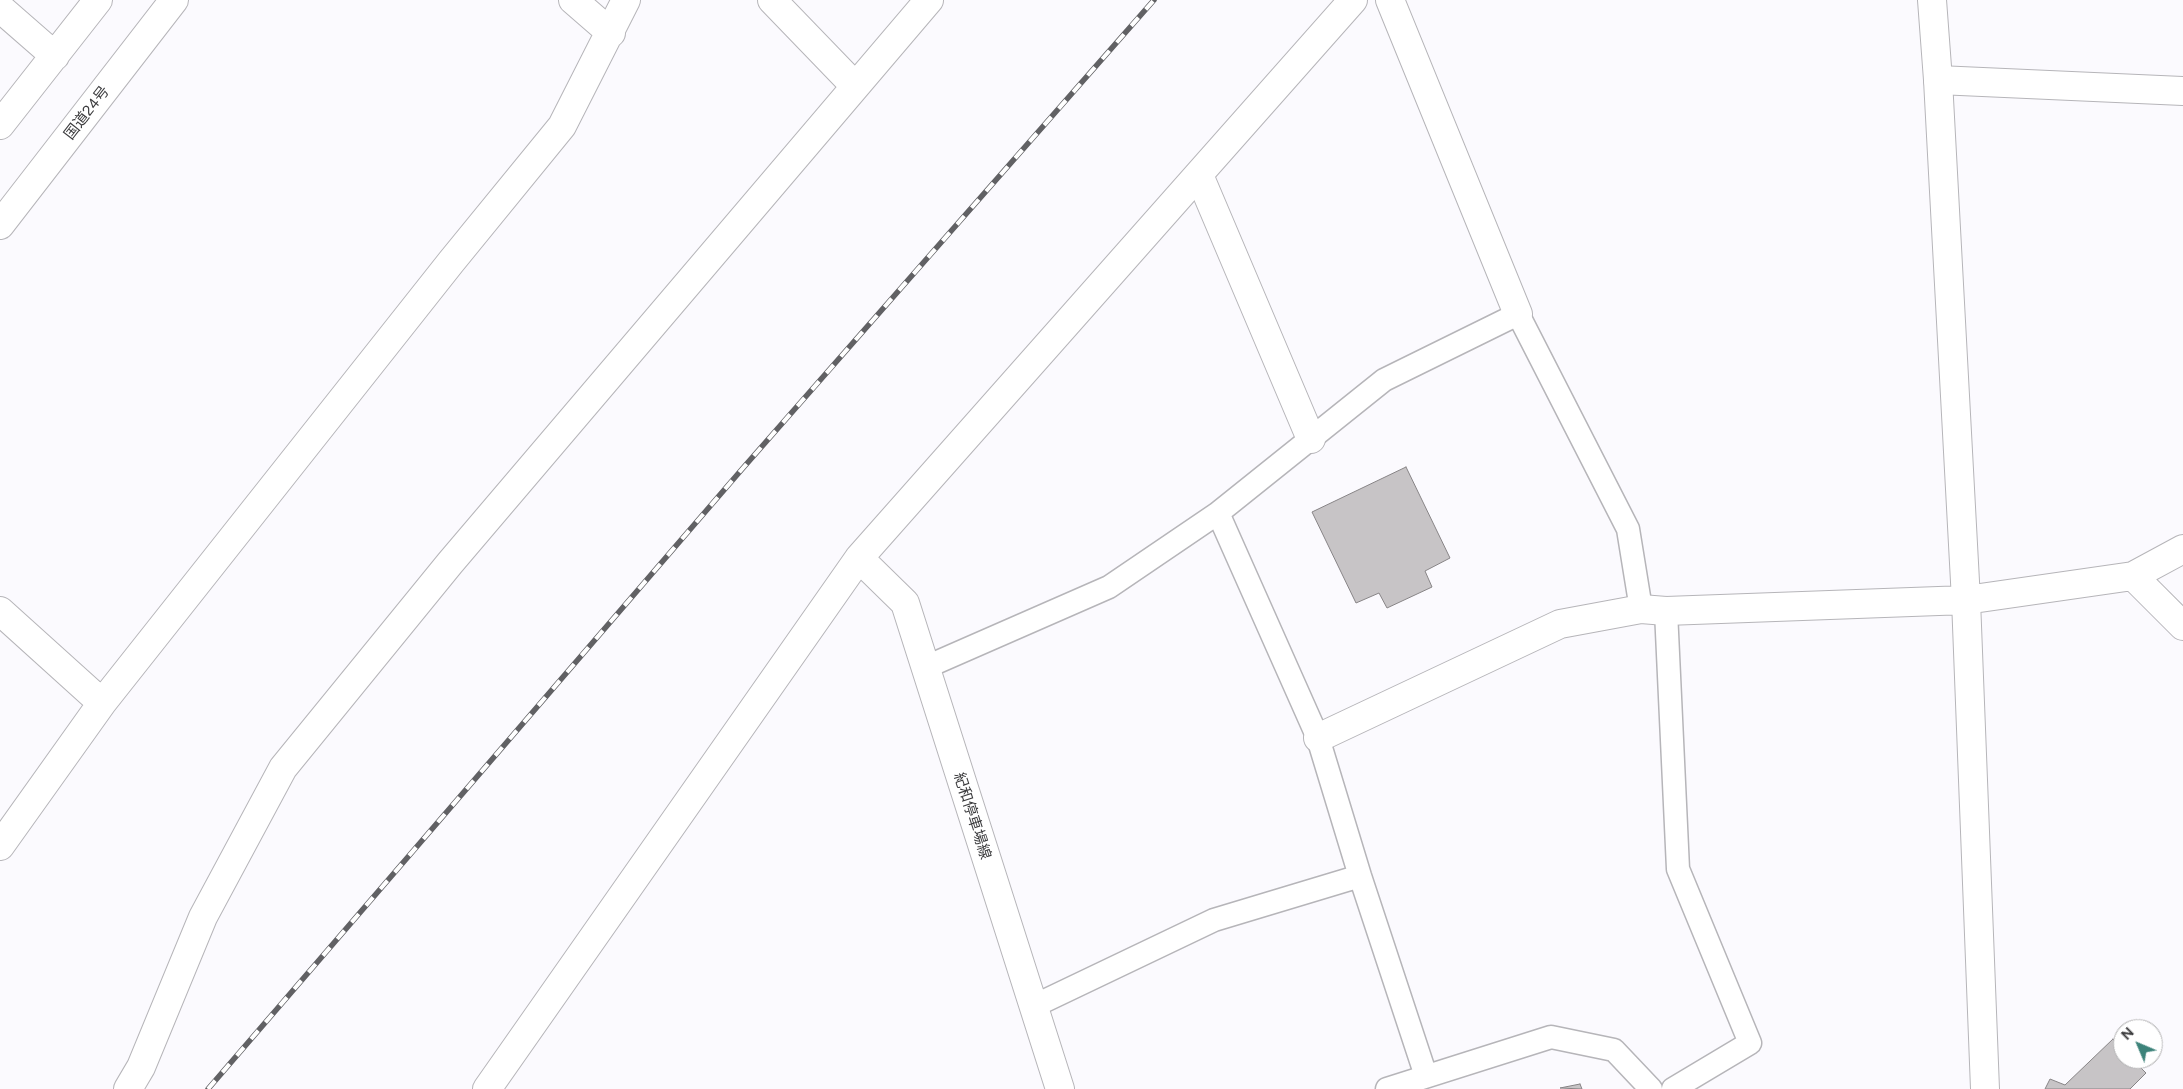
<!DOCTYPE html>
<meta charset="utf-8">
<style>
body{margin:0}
#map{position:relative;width:2183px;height:1089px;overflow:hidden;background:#fbfafe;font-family:Figtree,sans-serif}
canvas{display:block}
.north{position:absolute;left:2113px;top:1019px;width:50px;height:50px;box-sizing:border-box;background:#fff;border:1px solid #b1b1b2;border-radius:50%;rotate:315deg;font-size:14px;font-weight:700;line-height:20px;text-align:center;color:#3c3c3e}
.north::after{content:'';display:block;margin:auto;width:18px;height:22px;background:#3d837a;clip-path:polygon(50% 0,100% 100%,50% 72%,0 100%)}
</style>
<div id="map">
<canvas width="2183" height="1089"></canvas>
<div class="north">N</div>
</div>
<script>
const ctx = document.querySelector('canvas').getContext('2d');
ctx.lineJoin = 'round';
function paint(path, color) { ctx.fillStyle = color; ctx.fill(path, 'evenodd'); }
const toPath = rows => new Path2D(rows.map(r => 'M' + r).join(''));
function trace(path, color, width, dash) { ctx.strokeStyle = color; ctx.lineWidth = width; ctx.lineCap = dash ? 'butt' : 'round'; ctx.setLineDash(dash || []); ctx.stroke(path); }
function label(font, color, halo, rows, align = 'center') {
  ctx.font = font + ' Figtree,"Noto Sans JP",sans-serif'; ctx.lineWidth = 4; ctx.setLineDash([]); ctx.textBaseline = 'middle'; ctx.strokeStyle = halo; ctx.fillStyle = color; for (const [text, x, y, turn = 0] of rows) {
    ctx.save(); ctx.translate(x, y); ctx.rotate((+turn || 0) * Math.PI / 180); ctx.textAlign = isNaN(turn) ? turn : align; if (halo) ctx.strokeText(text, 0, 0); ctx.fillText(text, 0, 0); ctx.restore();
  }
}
const building = toPath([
 [1406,467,1450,558,1425,571,1432,587,1387,608,1379,593,1356,603,1312,512,1406,467],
 [2113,1039,2123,1050,2123,1059,2132,1059,2146,1073,2130,1089,2045,1089,2050,1079,2065,1085,2113,1039],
 [1580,1084,1582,1089,1560,1088,1580,1084]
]);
paint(building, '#c7c4c6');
trace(building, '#878486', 1);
const lane = toPath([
 [1666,611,1678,869,1750,1043,1673,1089],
 [924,668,1109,587,1218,513],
 [1034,1006,1214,920,1360,876],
 [1426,1076,1360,876,1318,738,1218,513,1384,380,1518,314,1628,529,1641,609],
 [1387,1089,1551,1037,1614,1050,1651,1089]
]);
const street = toPath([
 [573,0,611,33],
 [772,0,855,86],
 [1390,0,1518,314],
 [1932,0,1938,80,1966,600,1985,1089],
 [0,8,55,56],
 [0,125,98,0],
 [1199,175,1311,439],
 [2133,576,2183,626],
 [0,611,102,703],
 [1318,738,1560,624,1641,609,1666,611,1966,600,2133,576,2183,549],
 [0,846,102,703,451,262,562,126,626,0],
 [128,1089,141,1067,203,917,283,768,450,563,929,0]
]);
const secondary = toPath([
 [1938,80,2183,91],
 [859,558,905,603,1060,1089],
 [487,1089,859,558,1353,0]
]);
const highway = toPath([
 [0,225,174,0]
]);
trace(lane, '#b6b5b9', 25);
trace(street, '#b6b5b9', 30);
trace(secondary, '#b6b5b9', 30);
trace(highway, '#b6b5b9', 30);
trace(lane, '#fff', 22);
trace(street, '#fff', 28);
trace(secondary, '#fff', 28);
trace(highway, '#fff', 28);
const rail = toPath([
 [208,1089,743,468,1154,0]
]);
trace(rail, '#616164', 5.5);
trace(rail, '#fff', 4, [11]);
label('15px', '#3c3c3e', '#fff', [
 ["国道24号",87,113,-52],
 ["紀和停車場線",972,816,72]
]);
</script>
